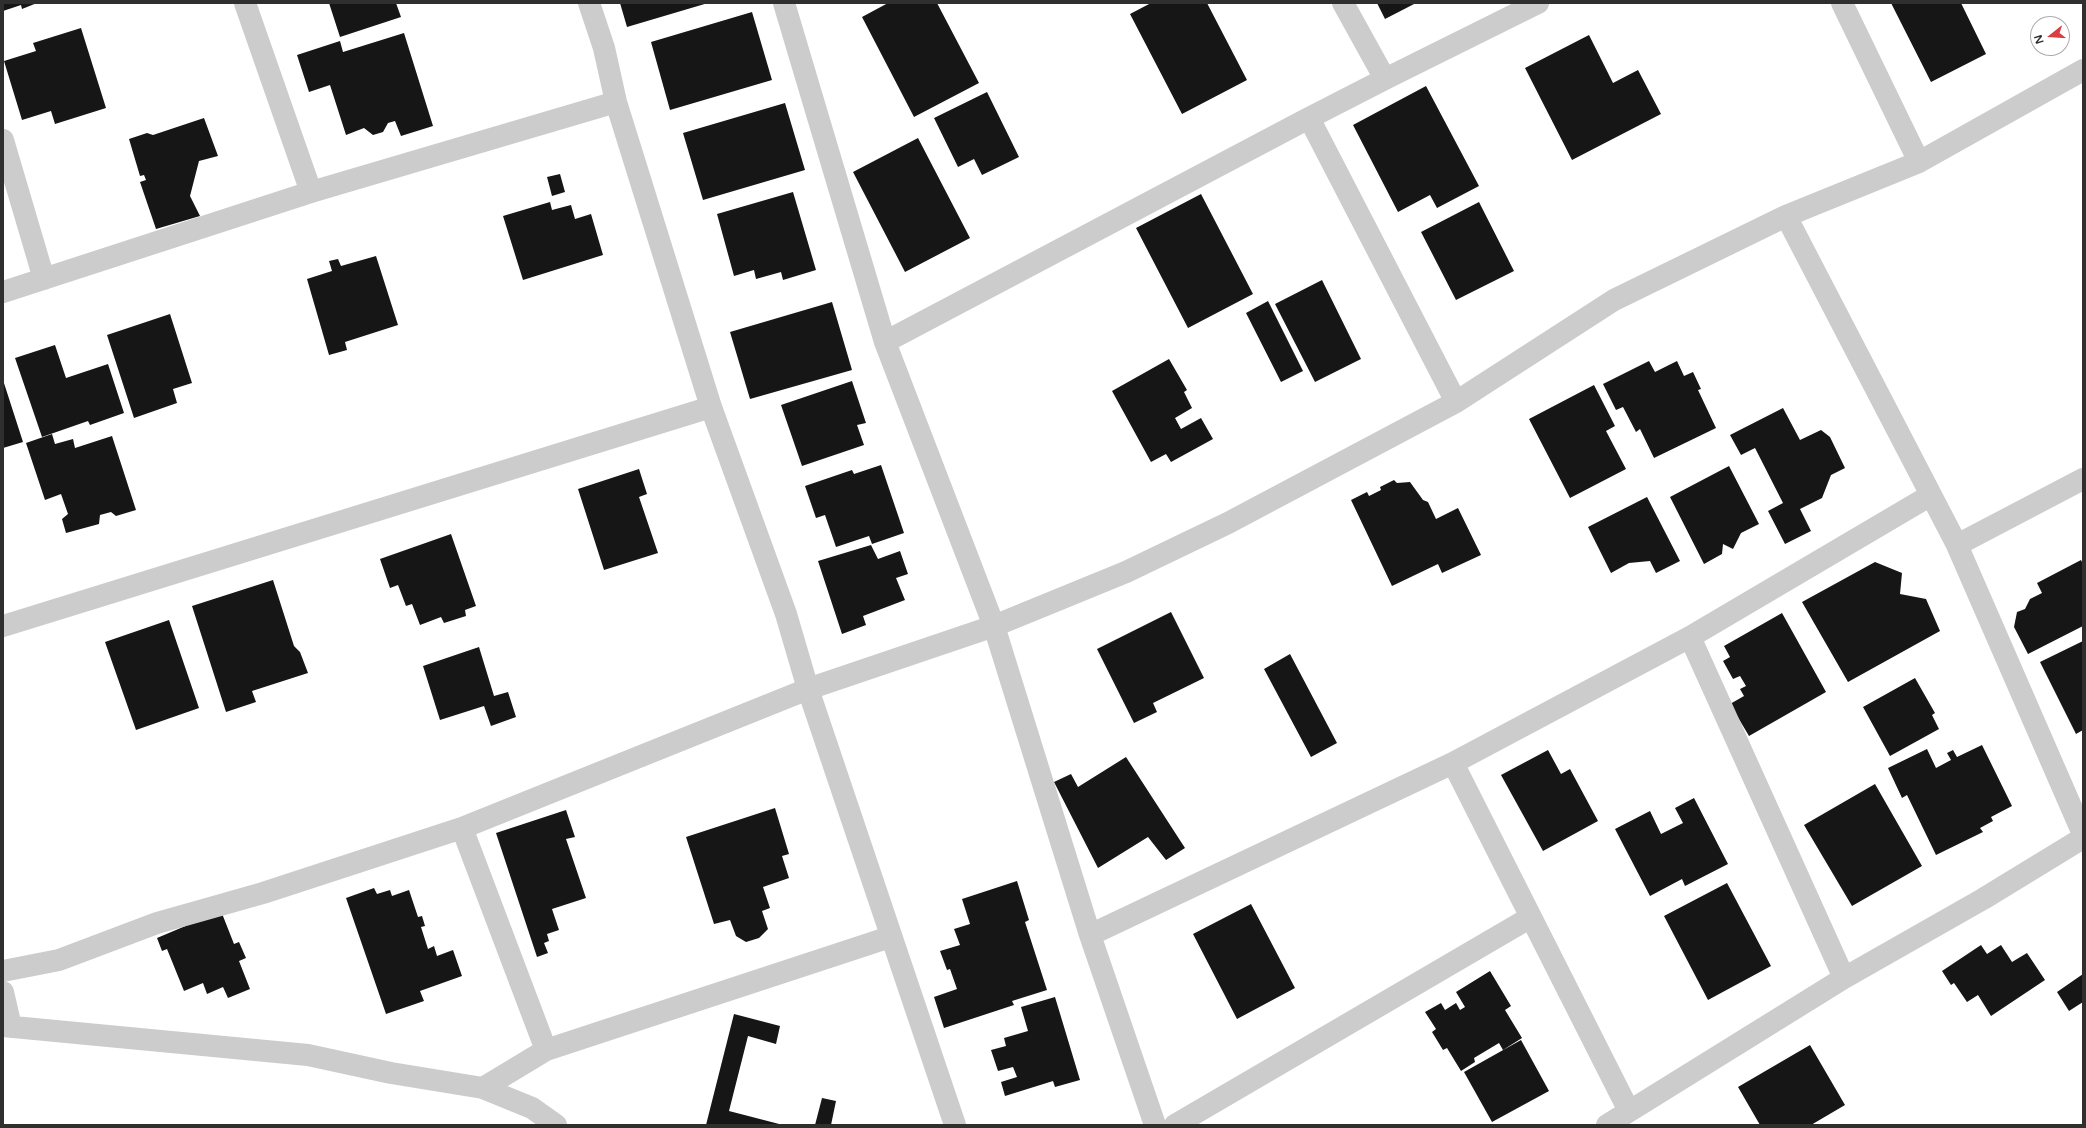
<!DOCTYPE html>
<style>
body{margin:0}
#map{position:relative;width:2086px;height:1128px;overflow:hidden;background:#fff;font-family:"Varela Round",sans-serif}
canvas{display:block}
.frame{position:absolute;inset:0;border:4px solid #2f2f2f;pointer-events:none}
.north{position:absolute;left:2030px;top:16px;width:40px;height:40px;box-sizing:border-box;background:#fff;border:1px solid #acacac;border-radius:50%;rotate:253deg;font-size:11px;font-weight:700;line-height:16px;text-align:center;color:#2f2f2f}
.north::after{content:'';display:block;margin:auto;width:14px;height:18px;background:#da3d42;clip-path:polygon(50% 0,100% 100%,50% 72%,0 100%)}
</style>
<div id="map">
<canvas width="2086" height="1128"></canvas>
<div class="frame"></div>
<div class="north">N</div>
</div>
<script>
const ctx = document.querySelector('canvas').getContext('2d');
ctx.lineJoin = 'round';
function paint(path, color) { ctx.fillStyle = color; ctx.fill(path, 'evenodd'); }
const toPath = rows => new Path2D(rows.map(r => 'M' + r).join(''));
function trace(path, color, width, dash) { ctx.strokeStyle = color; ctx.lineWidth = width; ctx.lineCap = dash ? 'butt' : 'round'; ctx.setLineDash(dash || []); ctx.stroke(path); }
paint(toPath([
 [3,3,37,3,22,9,21,5,3,11],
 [329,3,396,3,401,17,340,37],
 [620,3,708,3,627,27],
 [888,3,937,3,979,83,914,117,862,17],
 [1151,3,1207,3,1247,80,1182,114,1130,14],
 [1377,3,1416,3,1385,19],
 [1891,3,1961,3,1986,54,1931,82],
 [752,12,772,80,670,110,651,42],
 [81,28,106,108,55,124,51,111,22,120,4,61,36,51,33,43],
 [404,33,433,126,401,136,395,121,388,123,383,132,373,135,364,128,346,135,330,85,309,92,297,55,340,41,343,52],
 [1589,35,1613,83,1638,70,1661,114,1572,160,1525,68],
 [1426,86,1479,186,1437,208,1430,195,1398,212,1353,125],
 [987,92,1019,157,982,175,974,159,958,167,934,118],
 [785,103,805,170,703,200,683,133],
 [204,118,218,156,199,161,190,196,200,216,156,229,140,182,146,180,144,175,140,176,129,139,147,133,153,135],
 [918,138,970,238,905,272,853,172],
 [560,174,565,192,552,196,547,177],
 [793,192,816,270,783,280,781,272,756,279,754,270,734,276,717,214],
 [1201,194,1253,294,1188,328,1136,228],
 [550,202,552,210,571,205,575,219,591,214,603,255,523,280,503,216],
 [1479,202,1514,271,1456,300,1421,232],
 [376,256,398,325,345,342,347,350,329,355,307,279,332,271,329,261,338,259,341,266],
 [1322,280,1361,359,1315,382,1275,304],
 [1268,301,1303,371,1281,382,1246,313],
 [832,302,852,370,750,399,730,332],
 [170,314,192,383,173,389,177,403,134,418,107,335],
 [55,345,66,378,108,364,124,413,90,425,88,421,42,437,15,358],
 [1169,359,1187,390,1184,392,1192,408,1175,418,1181,429,1201,418,1213,439,1171,462,1166,454,1151,462,1112,391],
 [1649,361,1655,372,1677,361,1684,376,1693,372,1701,389,1698,390,1716,428,1654,458,1640,429,1636,432,1623,407,1616,410,1603,384],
 [3,380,23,442,3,448],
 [852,381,866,423,857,425,864,445,802,466,781,405],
 [1594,385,1615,426,1606,431,1626,469,1570,498,1529,419],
 [1783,408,1800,440,1821,430,1830,437,1845,468,1831,475,1822,498,1800,509,1811,531,1785,544,1768,511,1783,503,1755,448,1741,455,1730,435],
 [52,434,55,444,73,439,75,448,112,436,136,510,116,516,111,512,100,515,99,524,66,533,62,519,68,514,61,494,45,500,26,443],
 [881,465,904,533,872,544,869,536,836,547,825,515,816,518,805,486,852,470,854,474],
 [1729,466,1759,524,1741,533,1733,549,1723,544,1722,554,1704,564,1670,497],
 [639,469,647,494,639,497,658,553,604,570,578,489],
 [1394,480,1397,483,1410,482,1423,500,1428,502,1436,519,1458,508,1481,555,1442,573,1438,564,1392,586,1351,500,1367,492,1369,496,1381,490,1380,487],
 [1647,497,1680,561,1656,573,1650,561,1629,563,1611,573,1588,527],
 [451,534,476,606,465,610,466,616,444,623,441,617,420,625,412,604,406,606,398,585,390,588,380,559],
 [871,545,878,559,900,551,908,574,896,578,905,600,863,616,866,625,842,634,818,561],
 [2081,560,2083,564,2083,626,2028,654,2014,627,2017,612,2025,609,2030,599,2042,593,2037,583],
 [1875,562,1902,573,1900,594,1926,599,1940,631,1848,682,1802,602],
 [273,580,294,646,300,652,308,673,252,691,256,702,226,712,192,606],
 [1171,612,1204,678,1153,703,1157,712,1134,723,1097,649],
 [1782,613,1826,692,1749,736,1730,704,1744,696,1740,689,1746,686,1740,676,1733,679,1723,661,1730,657,1724,646],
 [169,620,199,708,136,730,105,642],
 [2083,641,2083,730,2076,734,2040,662],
 [479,647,494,696,508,692,516,717,491,726,484,706,440,720,423,666],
 [1290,654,1337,743,1311,757,1264,669],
 [1915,678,1935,713,1932,715,1939,729,1890,756,1863,707],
 [1982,745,2012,806,1991,817,1993,821,1980,828,1983,832,1936,855,1907,795,1902,798,1888,768,1927,749,1936,768,1951,760,1947,753,1953,750,1957,757],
 [1548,750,1561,774,1570,769,1598,821,1543,851,1501,775],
 [1126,757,1185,848,1166,860,1148,837,1098,868,1054,782,1071,774,1078,787],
 [1875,784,1922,866,1852,906,1804,825],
 [1694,798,1728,864,1685,886,1682,879,1650,896,1615,829,1650,811,1661,834,1683,823,1675,808],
 [775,808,789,854,782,856,789,878,763,887,770,908,762,911,768,929,759,938,746,942,736,936,730,920,714,924,686,837],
 [566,810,575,837,566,839,586,898,552,909,559,930,547,934,549,941,544,943,548,953,537,957,496,833],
 [1017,881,1029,920,1025,922,1047,990,1012,1001,1014,1005,944,1028,934,997,957,989,950,969,947,970,940,951,960,945,954,929,970,924,962,899],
 [1727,883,1771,966,1708,1000,1664,916],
 [374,888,377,894,390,890,392,896,409,890,418,917,422,916,425,926,421,927,428,949,434,946,437,956,453,950,462,976,420,991,424,1001,386,1014,346,898],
 [1251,904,1295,988,1237,1019,1193,934],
 [221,911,234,944,239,942,246,958,239,961,250,989,228,998,223,987,207,994,203,983,184,991,167,949,162,951,157,938],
 [1981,945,1987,954,2001,945,2012,962,2027,953,2045,980,1991,1016,1978,995,1967,1002,1954,983,1951,985,1942,971],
 [1490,971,1511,1006,1505,1010,1522,1038,1503,1050,1499,1043,1474,1058,1475,1062,1461,1071,1447,1048,1443,1050,1432,1032,1436,1029,1425,1012,1441,1003,1445,1010,1456,1003,1460,1010,1465,1007,1456,992],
 [2083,974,2083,1002,2069,1011,2057,992],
 [1055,997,1080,1080,1055,1087,1053,1081,1005,1096,1001,1082,1017,1077,1013,1067,998,1071,991,1050,1006,1046,1004,1038,1028,1031,1021,1007],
 [734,1014,780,1026,776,1044,748,1036,729,1111,783,1125,706,1125],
 [1521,1040,1549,1091,1492,1122,1464,1072],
 [1810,1045,1845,1105,1811,1125,1760,1125,1738,1087],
 [822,1098,836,1101,831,1125,815,1125]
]), '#161616');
trace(toPath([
 [245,3,311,192],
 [589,3,604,48,616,102,711,407,786,614,808,689,955,1125],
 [784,3,885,342,994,626,1090,935,1155,1125],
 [1343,3,1385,79,1309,118,1456,402],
 [1842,3,1919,162],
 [1385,79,1538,3],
 [3,140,44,279],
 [1786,216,1957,545,2083,834],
 [3,292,311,192,616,102],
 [885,342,1309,118],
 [1957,545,2083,479],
 [3,626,711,407],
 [1690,637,1844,978],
 [1453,763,1629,1111],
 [462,828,546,1050],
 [1090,935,1453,763,1690,637,1931,495],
 [3,971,59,960,157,923,263,893,462,828,808,689,994,626,1126,572,1228,523,1456,402,1614,300,1786,216,1919,162,2083,70],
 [3,992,11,1027],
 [3,1026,308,1055,391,1073,483,1088,532,1108,556,1125],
 [483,1088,546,1050,890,937],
 [1175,1125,1531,917],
 [1607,1125,1844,978,1983,899,2083,838]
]), '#ccc', 22);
</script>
